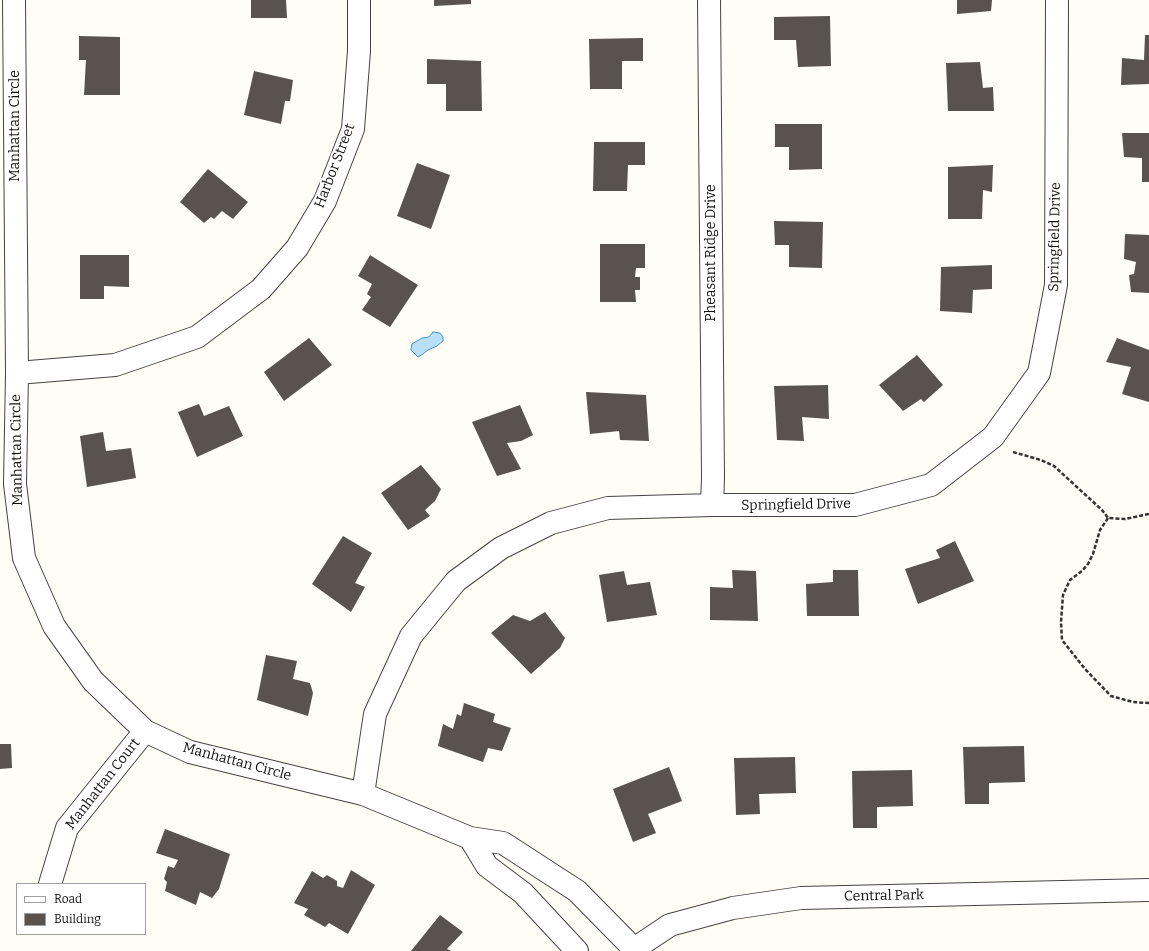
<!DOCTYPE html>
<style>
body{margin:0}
#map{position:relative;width:1149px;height:951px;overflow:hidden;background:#fffdf5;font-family:Bitter,serif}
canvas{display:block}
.legend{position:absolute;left:16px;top:883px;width:130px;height:52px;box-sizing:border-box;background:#fff;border:1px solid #a0a0a0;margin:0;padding:5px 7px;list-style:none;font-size:12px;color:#111}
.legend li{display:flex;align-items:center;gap:8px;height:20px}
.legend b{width:20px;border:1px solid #a0a0a0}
</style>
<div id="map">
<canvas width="1149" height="951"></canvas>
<ul class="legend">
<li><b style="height:5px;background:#fff"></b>Road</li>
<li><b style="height:11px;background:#5a524d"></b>Building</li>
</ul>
</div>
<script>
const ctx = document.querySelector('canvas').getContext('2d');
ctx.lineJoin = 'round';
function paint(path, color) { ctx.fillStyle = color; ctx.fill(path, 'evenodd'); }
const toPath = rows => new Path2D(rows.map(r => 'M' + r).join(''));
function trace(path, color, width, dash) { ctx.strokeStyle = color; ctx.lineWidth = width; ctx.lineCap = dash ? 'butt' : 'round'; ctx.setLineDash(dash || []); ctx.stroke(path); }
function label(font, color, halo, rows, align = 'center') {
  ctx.font = font + ' Bitter,serif'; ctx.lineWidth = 4; ctx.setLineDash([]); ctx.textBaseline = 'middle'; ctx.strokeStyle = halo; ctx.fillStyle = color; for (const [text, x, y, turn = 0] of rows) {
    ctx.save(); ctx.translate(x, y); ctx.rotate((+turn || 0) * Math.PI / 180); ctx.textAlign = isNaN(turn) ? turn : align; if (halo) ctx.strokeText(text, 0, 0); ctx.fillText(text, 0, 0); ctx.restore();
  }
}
const water = toPath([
 [433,332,440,333,443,337,443,341,437,346,428,350,423,354,418,357,411,350,412,344,422,338,429,337,433,332]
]);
paint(water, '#b9e0f7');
trace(water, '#3f96cf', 1);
paint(toPath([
 [251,0,286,0,287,18,251,18],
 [434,0,471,0,471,4,434,6],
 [957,0,992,0,991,11,957,14],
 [830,16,831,66,798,67,796,40,774,40,774,17],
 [1145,35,1149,35,1149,84,1121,85,1122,58,1144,60],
 [79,36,120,37,120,95,84,95,86,60,79,60],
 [643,38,643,61,622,61,622,89,590,89,589,39],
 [427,59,481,61,482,111,446,111,446,84,427,84],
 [980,62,983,88,993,87,994,111,948,111,946,63],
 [254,71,293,80,290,101,285,101,281,124,244,115],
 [775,124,822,124,822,169,789,170,789,147,775,147],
 [1122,133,1149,133,1149,182,1142,182,1142,158,1124,157],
 [594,142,645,142,645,165,628,165,627,191,593,191],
 [417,163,450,175,431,229,397,216],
 [993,165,992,192,983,190,982,219,948,219,948,167],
 [208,169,248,202,233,219,222,211,214,219,211,217,204,223,180,202],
 [774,221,823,222,822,268,789,267,789,245,775,245],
 [1125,234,1149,235,1149,293,1131,292,1129,275,1134,274,1136,262,1124,259],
 [600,244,645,244,645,268,636,268,635,277,640,277,640,290,635,290,636,302,600,302],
 [80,255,129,255,129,287,104,286,104,299,80,299],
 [370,255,418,285,390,327,362,310,371,297,367,294,372,284,358,276],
 [992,265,992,289,973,290,972,313,940,311,941,267],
 [309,338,332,365,284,401,264,372],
 [1117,338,1149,350,1149,402,1122,394,1131,367,1106,362],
 [917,355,943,385,924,402,921,399,903,411,879,385],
 [828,385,829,419,802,417,804,441,777,440,774,386],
 [586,392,646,395,649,441,620,440,619,431,590,434],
 [199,404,204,416,229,406,243,436,197,457,178,412],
 [520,405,533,435,521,441,507,443,521,469,497,476,472,422],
 [103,432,106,451,131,448,136,478,87,487,80,436],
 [421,465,441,489,435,501,425,510,430,516,408,530,381,493],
 [343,536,372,553,355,583,365,587,351,612,312,584],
 [955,541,974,581,918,604,905,569,940,558,936,550],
 [732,570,756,571,758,621,710,620,710,587,733,588],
 [833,570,858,570,859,616,807,616,806,584,833,582],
 [624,571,627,585,650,582,657,615,607,622,599,575],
 [545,612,565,638,560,648,531,674,491,633,513,615,530,621],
 [266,655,297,661,293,679,310,683,313,693,308,716,257,700],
 [464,703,495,714,493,722,511,728,502,751,488,748,483,762,438,746,443,724,453,729,457,714,461,716],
 [0,744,11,744,12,768,0,769],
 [1024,746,1025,782,989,783,989,804,965,804,963,747],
 [795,757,796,793,759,794,760,814,736,815,734,758],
 [669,767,682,801,648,814,656,833,633,842,613,789],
 [912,770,913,806,877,807,877,828,853,828,852,771],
 [165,829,230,854,219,889,212,898,200,892,196,905,165,891,167,882,164,879,168,866,174,868,178,860,156,853],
 [351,870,375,885,348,934,329,923,325,927,304,915,308,909,294,903,312,871,323,878,327,875,337,881,337,886,343,888],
 [440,915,463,932,447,949,451,951,411,951]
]), '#5a524d');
const minor = toPath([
 [14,0,17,373,15,484,24,558,54,626,93,681,145,731,190,752,363,794,470,838,503,843,577,891,634,949],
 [709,0,713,478,712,505],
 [17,373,115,365,197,337,261,289,297,248,325,201,353,129,359,51,359,0],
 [363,794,375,714,411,636,456,581,501,548,551,523,608,508,712,505,855,505,931,485,993,437,1039,373,1056,285,1057,0],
 [470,838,487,866,523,893,577,951],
 [50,884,67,828,145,731],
 [631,951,670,925,733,908,801,898,1149,890]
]);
trace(minor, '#444', 24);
trace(toPath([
 [1013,452,1041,460,1054,466,1102,510,1108,518,1125,519,1149,514],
 [1108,518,1100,530,1093,554,1088,564,1082,571,1070,580,1063,595,1061,622,1062,640,1085,669,1111,696,1133,702,1149,703]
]), '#333', 2.5, [4, 2]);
trace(minor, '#fff', 22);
label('14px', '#111', '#fff', [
 ["Manhattan Circle",15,126,-90],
 ["Harbor Street",335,166,-69],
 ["Springfield Drive",1055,237,-89],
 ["Pheasant Ridge Drive",711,253,-90],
 ["Manhattan Circle",17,450,-91],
 ["Springfield Drive",796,505,-1],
 ["Manhattan Circle",237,762,15],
 ["Manhattan Court",103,784,-52],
 ["Central Park",884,896,-1]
]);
</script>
